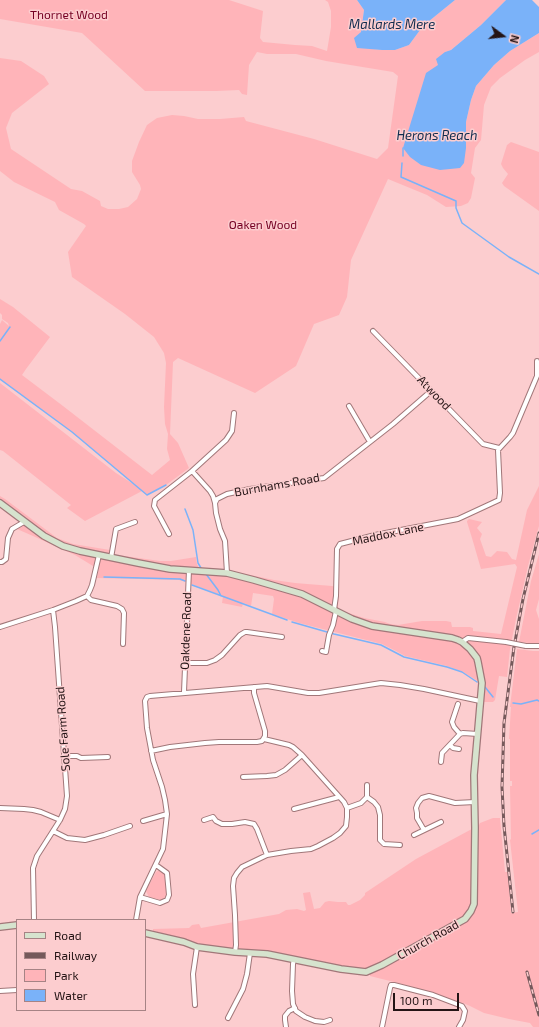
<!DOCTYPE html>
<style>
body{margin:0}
#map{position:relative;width:539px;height:1027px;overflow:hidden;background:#fccdcf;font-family:"Exo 2",sans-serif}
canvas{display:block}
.legend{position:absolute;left:16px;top:919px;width:130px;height:92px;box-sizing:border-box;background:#fccdcf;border:1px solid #a68385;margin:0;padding:5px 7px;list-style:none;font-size:12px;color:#241415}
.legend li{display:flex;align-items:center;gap:8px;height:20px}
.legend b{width:20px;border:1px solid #a68385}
.north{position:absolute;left:483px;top:16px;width:40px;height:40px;-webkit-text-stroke:3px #fccdcf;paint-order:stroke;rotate:105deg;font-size:11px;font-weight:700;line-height:16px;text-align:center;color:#241415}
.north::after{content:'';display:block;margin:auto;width:14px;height:18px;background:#241415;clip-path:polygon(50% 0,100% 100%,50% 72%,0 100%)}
.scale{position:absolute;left:393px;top:993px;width:66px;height:18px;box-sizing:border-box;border:2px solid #241415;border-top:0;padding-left:5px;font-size:12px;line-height:14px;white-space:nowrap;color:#241415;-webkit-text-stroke:3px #fccdcf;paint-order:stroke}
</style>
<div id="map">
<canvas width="539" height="1027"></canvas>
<ul class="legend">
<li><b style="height:5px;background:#d6e3ce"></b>Road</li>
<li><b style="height:5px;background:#75595b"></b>Railway</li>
<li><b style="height:11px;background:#ffb4b9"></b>Park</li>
<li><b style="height:11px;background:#7ab2f9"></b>Water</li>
</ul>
<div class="north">N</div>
<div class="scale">100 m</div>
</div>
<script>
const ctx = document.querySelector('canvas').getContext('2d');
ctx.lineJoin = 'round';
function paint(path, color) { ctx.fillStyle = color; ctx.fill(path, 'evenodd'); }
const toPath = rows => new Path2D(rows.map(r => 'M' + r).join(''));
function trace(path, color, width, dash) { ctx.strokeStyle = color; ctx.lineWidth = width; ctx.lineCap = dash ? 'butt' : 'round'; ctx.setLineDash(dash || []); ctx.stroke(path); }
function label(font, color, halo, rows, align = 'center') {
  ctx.font = font + ' "Exo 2",sans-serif'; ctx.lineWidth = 3; ctx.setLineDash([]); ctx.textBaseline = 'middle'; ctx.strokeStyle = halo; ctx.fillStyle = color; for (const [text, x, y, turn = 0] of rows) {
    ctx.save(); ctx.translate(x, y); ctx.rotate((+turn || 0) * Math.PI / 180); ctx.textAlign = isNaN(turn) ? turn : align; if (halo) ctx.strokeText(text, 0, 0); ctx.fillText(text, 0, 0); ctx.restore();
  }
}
paint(toPath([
 [0,0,229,0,263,11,260,38,263,42,295,45,312,46,327,51,331,27,331,11,328,2,325,0,357,0,364,10,361,32,357,47,382,50,395,50,409,45,423,26,455,0,506,0,481,25,451,50,445,52,466,148,466,122,471,100,476,86,494,65,510,51,539,33,539,52,525,60,500,78,491,87,484,105,481,140,475,148,471,173,475,178,471,198,468,203,461,206,446,207,427,195,388,179,351,260,347,297,339,315,314,324,296,366,255,393,178,358,173,362,170,434,178,443,189,468,166,485,147,495,142,491,85,521,67,508,71,505,3,451,0,450,0,383,116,473,138,487,72,432,0,379,0,324,2,320,9,326,8,323,2,319,2,315,0,313,0,299,13,307,50,337,26,369,22,375,63,406,152,475,170,460,167,449,168,434,165,424,164,407,166,363,164,353,154,337,125,314,72,277,68,252,86,226,84,224,59,210,55,202,14,182,0,171,0,58,21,61,44,76,49,84,12,113,6,128,11,149,71,189,82,191,100,201,101,206,108,209,119,209,128,207,137,199,141,189,140,185,132,172,132,161,139,142,147,125,157,118,172,115,184,116,198,119,220,119,244,117,246,121,314,139,377,159,388,148,398,76,393,72,326,61,296,54,267,54,257,52,249,65,247,95,242,94,239,90,216,91,145,91,82,33,0,19],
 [511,142,539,152,539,211,504,186,502,183,508,174,503,168,501,164,507,145],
 [539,486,539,526,528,566,516,619,510,649,507,677,499,676,495,700,493,702,484,702,483,701,484,684,479,682,463,672,447,666,405,656,396,651,382,644,299,623,272,614,274,599,273,596,253,593,251,606,243,603,242,607,222,603,223,596,186,582,179,580,97,578,99,568,93,566,75,555,33,536,17,529,22,526,26,519,7,504,0,500,0,496,5,499,57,538,73,544,110,550,110,554,160,561,171,561,196,557,197,564,199,568,222,569,274,580,295,583,332,586,339,588,338,608,339,610,364,618,385,622,390,624,398,625,422,621,446,621,451,622,452,627,470,627,473,628,473,631,501,634,517,567,515,564,481,569,472,538,467,522,467,521,469,519,482,522,477,528,482,534,480,539,486,556,491,557,497,551,507,552,512,559,516,560,527,510],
 [539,554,539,599,536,610,539,619,539,644,519,642,531,581],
 [517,649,533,651,539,651,539,1027,533,1027,530,1023,509,1019,484,1013,470,1006,463,1003,460,1003,440,995,402,984,370,976,370,973,367,968,363,969,354,969,313,961,278,953,240,949,203,946,194,944,177,937,153,931,153,929,189,928,192,925,199,924,201,928,279,914,286,910,297,909,304,911,306,910,303,893,310,892,314,909,320,908,325,902,329,901,338,902,346,902,348,905,350,905,360,900,365,895,365,893,416,859,470,830,478,827,480,823,493,818,500,818,505,872,508,872,511,913,518,912,510,840,511,839,510,786,512,786,512,781,510,781,510,739,509,739,511,707,510,707],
 [159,870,166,874,167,896,161,900,149,897,146,891,156,872]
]), '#ffb4b9');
paint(toPath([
 [357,0,455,0,423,26,409,45,395,50,382,50,357,48,354,38,361,32,364,10],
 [506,0,532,0,539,7,539,33,510,51,494,65,476,86,471,100,466,122,466,148,464,163,460,168,440,170,421,165,410,157,403,148,426,73,438,65,436,59,445,52,451,50,481,25]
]), '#7ab2f9');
trace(toPath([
 [403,156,403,148],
 [402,163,401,177,456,201,456,208,462,223,509,257,539,274],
 [0,341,10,327],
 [0,379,72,432,147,495,166,485],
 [185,509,193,530,198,563,201,568],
 [206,574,218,590,221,596],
 [104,577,180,579,185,581],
 [192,585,287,620],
 [292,622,334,634,381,645,404,657,447,667,462,672,477,682],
 [485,687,493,697],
 [513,703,521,704,537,700,539,701],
 [532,834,539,830]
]), '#7ab2f9', 1.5);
const street = toPath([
 [373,331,483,444,499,448],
 [349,406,370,442],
 [192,471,226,440,232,431,234,413],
 [169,534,154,506,155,500,192,471,210,491,213,496,215,503],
 [111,558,116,529,135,522],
 [0,562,2,562,6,559,8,538,12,529,24,522],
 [227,573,225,541,220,529,216,513,215,503,217,499,227,494,250,489,324,478,393,424,431,391],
 [87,596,91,600,117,606,122,609,124,613,123,644],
 [334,610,336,596,337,549,340,544,375,535,458,519,499,500,500,493,498,450,510,437,513,433,537,376,537,361],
 [0,627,53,610,76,601,87,596,90,590,92,585,99,555],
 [462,642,468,638,506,642],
 [526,646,539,646],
 [322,651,326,652,329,635,333,625,336,611],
 [184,663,207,663,215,660,222,655,240,635,245,632,247,632,282,637],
 [184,692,189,570],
 [458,704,452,722,454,727,460,734],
 [450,745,453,748,459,749],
 [151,751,170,747,205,743,219,742,257,742,262,741,265,736,265,731,254,693,254,687],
 [65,756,77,756,81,758,108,757],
 [441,762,442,753,460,734,463,733,478,734],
 [243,777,267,776,276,775,285,770,302,755],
 [367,797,367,785],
 [0,808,24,809,33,810,41,812,60,820],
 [347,808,361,803,367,797,374,802,378,807,380,815,380,840,384,844,400,845],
 [294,809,339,797],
 [204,820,213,817,216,821,222,824,232,824,245,822,254,824,257,829,267,855],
 [143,821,167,814],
 [424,830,417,818,417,813,416,808,418,803,422,798,429,796,455,803,475,802],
 [53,831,67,838,85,840,104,835,130,826],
 [414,835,441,822],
 [140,897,160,903,167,900,169,895,167,873,156,865],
 [34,920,33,868,37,856,60,820,65,809,67,796,55,627,53,610],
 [136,920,140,897,163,849,166,823,167,814,165,800,162,787,153,760,147,728,145,701,147,697,150,696,267,686,308,693,319,693,381,683,400,685,424,689,480,701],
 [235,952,236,945,235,915,233,886,234,878,237,873,242,867,267,855,291,851,311,849,318,846,333,838,340,833,346,826,347,817,347,808,344,802,302,755,293,747,289,745,264,739],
 [294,959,293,964,292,991,293,1004,296,1011,305,1017,315,1021,324,1022,330,1020],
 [0,991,17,990],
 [195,1005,193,974,197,947],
 [228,1018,243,989,247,974,250,953],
 [286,1027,285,1020,285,1016,289,1011,295,1008],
 [382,1027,390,988,391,985,394,985,433,995,462,1006,465,1011,463,1020,459,1027]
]);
const secondary = toPath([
 [0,503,44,536,63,546,80,551,138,563,170,569,227,573,254,580,302,594,352,619,372,626,452,638,458,640,462,642,470,649,477,658,478,662,482,683,474,775,475,828,474,904,471,911,465,919,382,965,366,972,341,969,267,954,235,952,197,947,184,942,145,933],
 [0,927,17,925]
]);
trace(street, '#a17779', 6);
trace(secondary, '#a17779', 8);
trace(street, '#fff', 4);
trace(secondary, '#d6e3ce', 5.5);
const rail = toPath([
 [513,912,504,826,502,787,504,723,514,647,523,599,539,533],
 [527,972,539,1015]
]);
trace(rail, '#75595b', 3);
trace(rail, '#fccdcf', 1.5, [4.5]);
const streetBridge = toPath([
 [506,642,526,646]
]);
trace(streetBridge, '#a17779', 6, []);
trace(streetBridge, '#fff', 4);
label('12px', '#750023', '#fccdcf', [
 ["Thornet Wood",69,15],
 ["Oaken Wood",263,225]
]);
label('12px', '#241415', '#fccdcf', [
 ["Atwood",434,393,46],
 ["Burnhams Road",277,485,-10],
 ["Maddox Lane",388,534,-12],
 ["Oakdene Road",186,631,-88],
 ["Sole Farm Road",63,729,-94],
 ["Church Road",428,940,-29]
]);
label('italic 13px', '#102c4e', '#fccdcf', [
 ["Mallards Mere",392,25],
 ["Herons Reach",437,136]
]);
</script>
